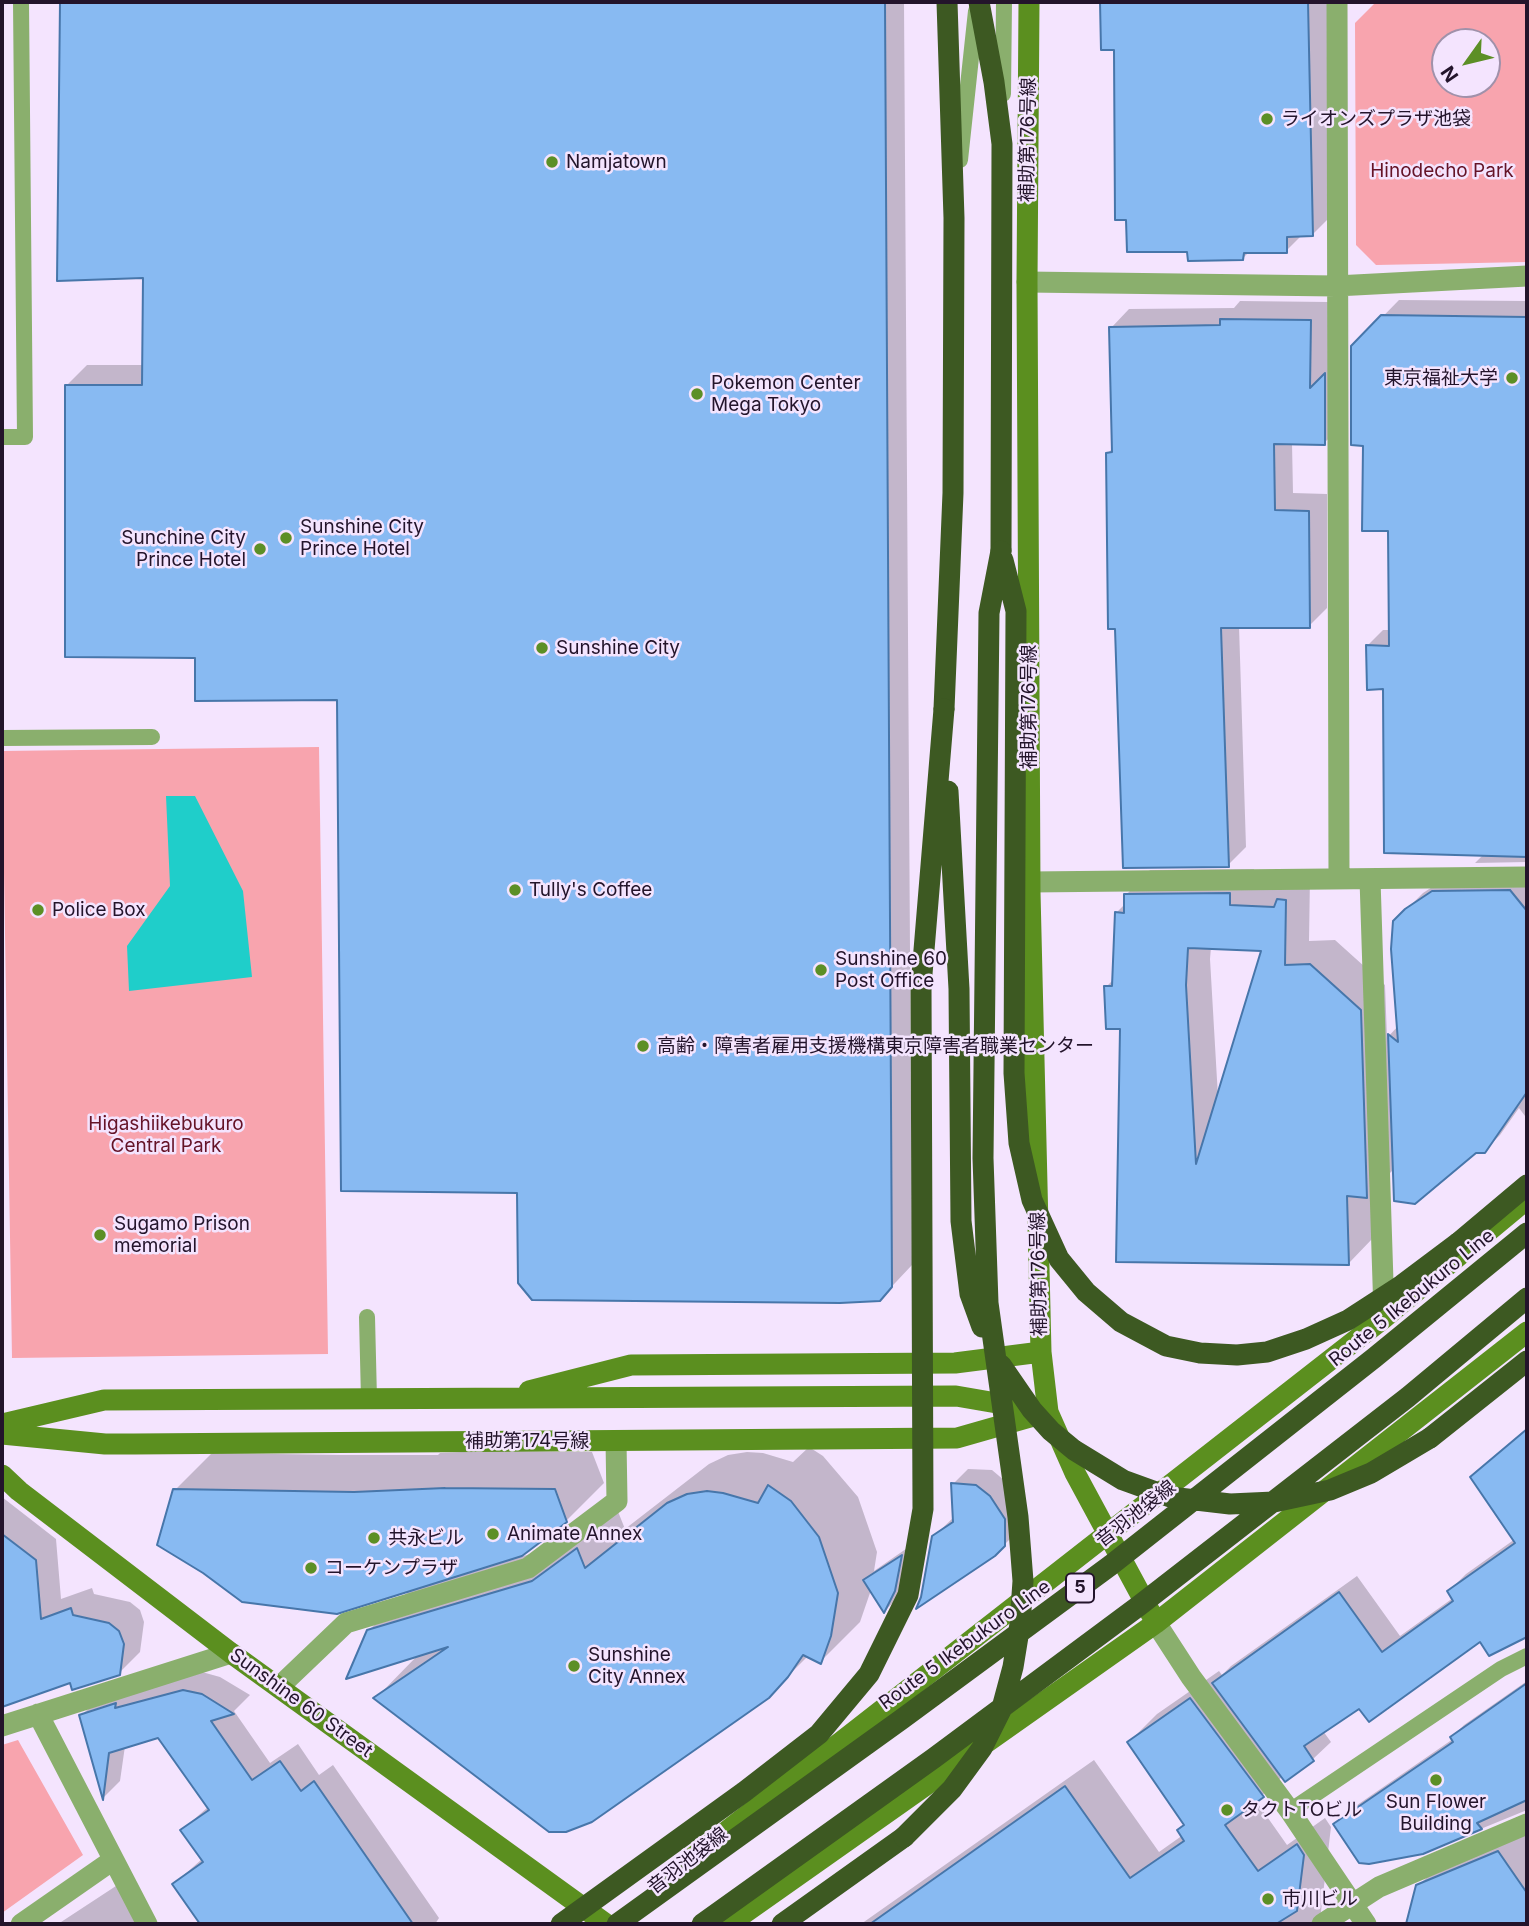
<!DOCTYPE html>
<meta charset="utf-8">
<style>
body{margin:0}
#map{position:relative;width:1529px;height:1926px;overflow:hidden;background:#f4e4fe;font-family:Inter,sans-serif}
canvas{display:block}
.frame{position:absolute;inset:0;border:4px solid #23142b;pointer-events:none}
.north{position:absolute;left:1431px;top:28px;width:70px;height:70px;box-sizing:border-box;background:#f4e4fe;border:2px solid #a091aa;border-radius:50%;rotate:236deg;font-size:19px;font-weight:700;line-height:28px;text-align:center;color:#23142b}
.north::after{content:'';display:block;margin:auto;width:24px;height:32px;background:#5c8f26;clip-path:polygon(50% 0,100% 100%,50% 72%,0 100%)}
</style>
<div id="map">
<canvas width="1529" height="1926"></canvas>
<div class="frame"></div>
<div class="north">N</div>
</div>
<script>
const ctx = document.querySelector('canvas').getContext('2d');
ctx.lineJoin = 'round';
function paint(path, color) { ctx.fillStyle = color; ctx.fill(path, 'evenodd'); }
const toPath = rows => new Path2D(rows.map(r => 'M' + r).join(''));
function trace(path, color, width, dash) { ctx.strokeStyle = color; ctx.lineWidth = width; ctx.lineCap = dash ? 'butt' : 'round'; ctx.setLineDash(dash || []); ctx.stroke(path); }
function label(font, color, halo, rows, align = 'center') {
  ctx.font = font + ' Inter,"Noto Sans JP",sans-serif'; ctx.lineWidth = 5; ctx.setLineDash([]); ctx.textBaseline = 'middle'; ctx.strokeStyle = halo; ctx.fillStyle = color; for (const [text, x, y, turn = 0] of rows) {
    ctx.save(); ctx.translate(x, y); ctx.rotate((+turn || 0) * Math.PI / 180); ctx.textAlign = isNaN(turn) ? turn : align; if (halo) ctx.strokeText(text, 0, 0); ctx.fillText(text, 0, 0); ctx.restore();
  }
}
paint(toPath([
 [1527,2,1527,262,1376,265,1356,245,1355,23,1375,3],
 [1445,42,1487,42,1487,84,1445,84],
 [319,747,328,1354,12,1358,2,751],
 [18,1740,83,1855,2,1913,2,1745]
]), '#f8a4ae');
paint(toPath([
 [166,796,195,796,243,891,252,977,129,991,127,946,170,886]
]), '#1fceca');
paint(toPath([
 [62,2,904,2,912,1265,880,1299,519,1191,339,698,197,656,67,385,87,365,144,365,145,276,59,279],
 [1102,2,1338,2,1342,205,1312,235,1302,235,1286,251,1249,252,1243,258,1189,250,1116,49,1103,49],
 [1399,300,1527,301,1527,862,1475,863,1484,854,1385,688,1367,646,1383,630,1391,630,1390,529,1364,444,1353,347],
 [1240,301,1328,302,1343,425,1324,443,1292,443,1293,493,1327,494,1327,608,1309,626,1239,626,1246,847,1228,865,1117,627,1108,453,1113,448,1111,328,1129,309,1234,308],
 [1254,869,1254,881,1310,876,1309,941,1335,940,1385,985,1387,1038,1398,1026,1394,922,1423,893,1449,876,1527,875,1527,1115,1525,1116,1519,1108,1500,1135,1484,1151,1394,1169,1372,1191,1373,1238,1349,1263,1118,1261,1122,1027,1106,987,1114,979,1116,913,1126,903,1126,895,1150,870],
 [1211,947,1263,949,1218,1097,1210,959],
 [1527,1428,1527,1635,1490,1653,1481,1640,1360,1706,1323,1731,1331,1742,1313,1759,1285,1780,1283,1776,1256,1801,1287,1845,1325,1818,1331,1827,1320,1920,1340,1924,861,1924,1094,1760,1159,1852,1183,1835,1186,1824,1129,1742,1157,1714,1219,1671,1222,1675,1231,1666,1357,1576,1400,1636,1453,1598,1449,1591,1466,1574,1515,1539,1472,1477],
 [809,1447,823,1456,858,1497,877,1552,874,1571,916,1542,899,1596,885,1611,871,1590,860,1622,820,1662,808,1656,768,1696,376,1698,419,1654,368,1631,411,1589,175,1490,212,1453,340,1455,438,1455,440,1453,483,1451,592,1452,604,1483,566,1521,517,1558,573,1541,617,1509,625,1529,709,1464,728,1455,747,1452,763,1453,793,1462],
 [968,1469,992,1470,1005,1481,1020,1529,994,1555,933,1537,954,1517,953,1484],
 [2,1497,56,1539,61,1599,92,1588,94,1594,130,1602,140,1610,144,1622,140,1652,119,1673,71,1680,2,1705],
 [202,1672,220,1677,250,1695,234,1711,270,1763,298,1744,319,1775,333,1765,439,1918,435,1924,202,1924,174,1884,202,1859,182,1830,208,1807,158,1736,125,1746,120,1781,104,1797,81,1716,99,1698],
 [1527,1681,1527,1810,1422,1853,1335,1824,1347,1812,1453,1739,1452,1737,1464,1725],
 [1527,1832,1527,1924,1408,1924,1418,1886,1431,1873],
 [119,1884,145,1924,58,1924]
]), '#0003');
const building = toPath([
 [60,2,885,2,892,1287,880,1301,840,1303,532,1300,518,1283,517,1193,341,1191,337,700,195,701,195,658,65,657,65,385,142,385,143,278,57,281,60,2],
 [1100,2,1308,2,1313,236,1287,237,1287,253,1244,253,1243,260,1188,261,1187,252,1127,252,1126,220,1115,220,1114,50,1101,50,1100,2],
 [1381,315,1527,317,1527,857,1384,853,1383,689,1367,690,1366,645,1389,646,1388,531,1362,531,1363,446,1351,445,1351,346,1381,315],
 [1220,319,1311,320,1310,388,1325,373,1325,445,1274,444,1275,510,1309,511,1310,628,1221,628,1229,867,1123,868,1115,629,1108,629,1106,453,1112,452,1109,327,1220,325,1220,319],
 [1510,890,1527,911,1527,1092,1485,1153,1476,1153,1415,1204,1394,1201,1388,1034,1398,1042,1391,949,1393,921,1405,909,1432,891,1510,890],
 [1230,893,1230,905,1274,907,1277,899,1286,900,1285,965,1310,964,1361,1010,1367,1198,1347,1196,1349,1265,1116,1262,1120,1029,1106,1029,1104,986,1112,986,1115,912,1124,913,1124,894,1230,893],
 [1188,948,1261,951,1196,1164,1186,985,1188,948],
 [1527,1429,1527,1637,1489,1656,1480,1642,1369,1722,1359,1709,1304,1746,1314,1761,1285,1782,1212,1683,1339,1592,1382,1652,1453,1601,1447,1591,1515,1543,1470,1477,1527,1429],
 [951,1483,976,1485,990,1496,1005,1519,1005,1546,995,1556,916,1609,921,1597,932,1536,953,1522,951,1483],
 [768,1485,791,1501,819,1537,838,1593,831,1636,821,1664,803,1655,788,1677,769,1698,592,1822,566,1832,549,1832,373,1698,448,1647,346,1679,367,1630,532,1581,577,1548,585,1568,667,1503,687,1494,707,1491,723,1493,758,1503,768,1485],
 [445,1488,555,1489,567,1522,522,1556,337,1614,242,1602,203,1573,157,1545,173,1489,354,1492,445,1488],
 [2,1534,36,1560,41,1619,71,1608,73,1615,109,1623,119,1631,124,1644,120,1675,72,1690,70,1683,2,1707,2,1534],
 [902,1555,895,1591,884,1613,863,1580,902,1555],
 [1527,1683,1527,1800,1477,1823,1482,1829,1423,1854,1369,1864,1359,1863,1333,1824,1453,1742,1450,1737,1527,1683],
 [183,1690,202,1694,234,1714,211,1721,252,1780,280,1761,301,1791,314,1781,413,1924,200,1924,172,1884,203,1862,180,1830,209,1810,158,1738,109,1753,103,1800,79,1715,116,1703,115,1708,183,1690],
 [1190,1698,1264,1797,1225,1825,1258,1871,1297,1844,1304,1855,1297,1911,1276,1924,870,1924,1065,1786,1130,1878,1184,1841,1177,1830,1184,1825,1127,1742,1190,1698],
 [1498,1851,1527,1893,1527,1924,1406,1924,1416,1885,1498,1851]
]);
paint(building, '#88baf2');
trace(building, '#4776aa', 2);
trace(toPath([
 [1003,94,1004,2],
 [960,160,976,11],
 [2,437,25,437,21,2],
 [2,738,152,737],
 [367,1317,369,1399],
 [1290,1811,1501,1669,1527,1656]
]), '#8aaf6d', 16);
trace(toPath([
 [1337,2,1339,879],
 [1027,282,1336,286,1527,276],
 [1370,879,1384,1313],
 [1030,882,1527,877],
 [1156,1623,1191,1677,1290,1811,1366,1924],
 [279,1687,346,1623,528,1568,617,1501,616,1441],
 [38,1714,147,1924],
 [2,1726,231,1653],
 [21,1924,113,1860],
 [1322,1924,1379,1887,1527,1824]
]), '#8aaf6d', 21);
trace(toPath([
 [1029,2,1027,282,1030,892,1041,1352,1048,1412,1075,1473,1156,1623],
 [529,1391,631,1365,955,1363,1041,1352],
 [2,1424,104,1400,956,1396,1043,1411],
 [2,1434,105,1444,134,1444,957,1438,1048,1412],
 [2,1475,19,1491,231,1653,606,1924],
 [691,1859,1384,1318,1527,1199],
 [729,1924,1156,1623,1527,1332]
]), '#5b8f1f', 21);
trace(toPath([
 [979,2,994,82,1002,144,1001,551],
 [944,709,953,493,954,218,947,2],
 [1458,1243,1527,1185],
 [1430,1438,1527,1361],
 [782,1924,904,1837]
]), '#3d5922', 21);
trace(toPath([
 [1003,560,1016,611,1014,1073,1019,1143,1032,1200,1059,1259,1086,1292,1121,1322,1166,1346,1200,1353,1237,1355,1267,1352,1306,1339,1348,1320,1402,1285,1458,1243],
 [948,791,959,989,961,1221,970,1294,982,1327],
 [1001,1365,1032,1410,1051,1431,1074,1450,1123,1480,1170,1497,1230,1504,1274,1502,1330,1490,1371,1473,1430,1438],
 [904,1837,952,1789,982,1748,1002,1708,1013,1667,1020,1624,1023,1581,1018,1517,988,1303,983,1158,989,613,1001,551],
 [561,1924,744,1792,819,1734,869,1674,908,1595,923,1509,921,986,944,709],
 [617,1924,902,1719,1111,1565,1374,1358,1527,1233],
 [702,1924,934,1758,1140,1605,1408,1397,1527,1298]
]), '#3d5922', 21);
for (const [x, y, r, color] of [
 [1267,119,7,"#5c8f26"],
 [552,162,7,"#5c8f26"],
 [1512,378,7,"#5c8f26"],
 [697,394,7,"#5c8f26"],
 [286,538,7,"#5c8f26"],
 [260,549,7,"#5c8f26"],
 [542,648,7,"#5c8f26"],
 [515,890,7,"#5c8f26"],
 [38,910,7,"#5c8f26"],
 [821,970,7,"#5c8f26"],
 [643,1046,7,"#5c8f26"],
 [100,1235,7,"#5c8f26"],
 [493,1534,7,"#5c8f26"],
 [374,1538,7,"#5c8f26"],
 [311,1568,7,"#5c8f26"],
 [574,1666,7,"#5c8f26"],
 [1436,1780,7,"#5c8f26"],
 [1227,1810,7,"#5c8f26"],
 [1268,1899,7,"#5c8f26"]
]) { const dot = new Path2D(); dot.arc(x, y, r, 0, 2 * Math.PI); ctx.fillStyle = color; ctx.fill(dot); trace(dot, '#f4e4fe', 2.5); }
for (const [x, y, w] of [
 [1080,1588,28]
]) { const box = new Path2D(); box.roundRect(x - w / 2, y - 14.5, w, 29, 5); ctx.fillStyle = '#f4e4fe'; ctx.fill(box); trace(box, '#23142b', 2); }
label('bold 18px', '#23142b', null, [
 ["5",1080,1588]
]);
label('19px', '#23142b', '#f4e4fe', [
 ["ライオンズプラザ池袋",1281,119],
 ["Namjatown",566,162],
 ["東京福祉大学",1498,378,"right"],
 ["Pokemon Center",711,383],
 ["Mega Tokyo",711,405],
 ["Sunshine City",300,527],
 ["Prince Hotel",300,549],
 ["Sunchine City",246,538,"right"],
 ["Prince Hotel",246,560,"right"],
 ["Sunshine City",556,648],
 ["Tully's Coffee",529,890],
 ["Police Box",52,910],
 ["Sunshine 60",835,959],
 ["Post Office",835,981],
 ["高齢・障害者雇用支援機構東京障害者職業センター",657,1046],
 ["Sugamo Prison",114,1224],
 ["memorial",114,1246],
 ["Animate Annex",507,1534],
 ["共永ビル",388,1538],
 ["コーケンプラザ",325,1568],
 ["Sunshine",588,1655],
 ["City Annex",588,1677],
 ["Sun Flower",1436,1802,"center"],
 ["Building",1436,1824,"center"],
 ["タクトTOビル",1241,1810],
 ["市川ビル",1282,1899]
], 'left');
label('19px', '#23142b', '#f4e4fe', [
 ["補助第176号線",1028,140,-89],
 ["補助第176号線",1029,707,-90],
 ["補助第176号線",1039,1274,-91],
 ["Route 5 Ikebukuro Line",1412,1298,-39],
 ["補助第174号線",527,1441],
 ["音羽池袋線",1136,1514,-38],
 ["Route 5 Ikebukuro Line",965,1645,-36],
 ["Sunshine 60 Street",301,1703,36],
 ["音羽池袋線",688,1861,-38]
]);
label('19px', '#651327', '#f4e4fe', [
 ["Hinodecho Park",1442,171],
 ["Higashiikebukuro",166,1124],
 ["Central Park",166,1146]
]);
</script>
